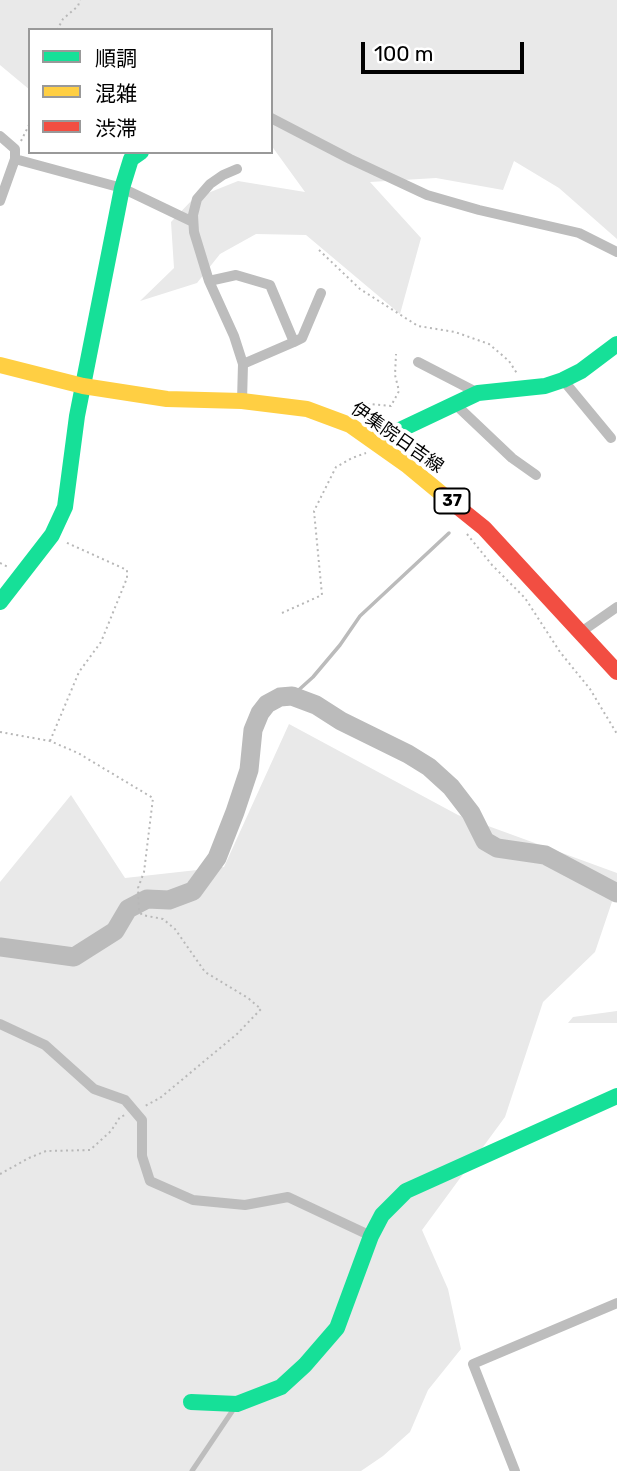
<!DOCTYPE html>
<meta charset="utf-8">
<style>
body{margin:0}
#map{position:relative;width:617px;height:1471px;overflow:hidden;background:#fff;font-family:Rubik,"Noto Sans JP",sans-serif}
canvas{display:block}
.legend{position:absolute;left:28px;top:28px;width:245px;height:126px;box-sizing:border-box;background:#fff;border:2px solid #999;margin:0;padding:9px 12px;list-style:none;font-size:21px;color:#000}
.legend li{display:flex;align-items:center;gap:14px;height:35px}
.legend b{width:35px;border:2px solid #999}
.scale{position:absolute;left:361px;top:42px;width:163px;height:32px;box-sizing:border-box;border:4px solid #000;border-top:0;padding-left:9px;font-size:21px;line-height:24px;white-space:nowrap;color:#000;-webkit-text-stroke:5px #fff;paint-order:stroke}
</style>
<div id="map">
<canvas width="617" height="1471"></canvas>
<ul class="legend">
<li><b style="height:9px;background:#16e098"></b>順調</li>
<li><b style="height:9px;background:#ffcf43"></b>混雑</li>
<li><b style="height:9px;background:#f24e42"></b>渋滞</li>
</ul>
<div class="scale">100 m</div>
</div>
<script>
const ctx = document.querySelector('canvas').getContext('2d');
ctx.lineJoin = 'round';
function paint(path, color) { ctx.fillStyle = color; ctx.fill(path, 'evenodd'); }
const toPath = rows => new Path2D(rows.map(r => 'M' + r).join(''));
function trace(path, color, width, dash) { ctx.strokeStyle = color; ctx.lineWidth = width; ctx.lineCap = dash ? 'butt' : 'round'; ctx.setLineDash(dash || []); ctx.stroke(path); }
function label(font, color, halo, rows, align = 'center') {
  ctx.font = font + ' Rubik,"Noto Sans JP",sans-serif'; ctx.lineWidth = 7; ctx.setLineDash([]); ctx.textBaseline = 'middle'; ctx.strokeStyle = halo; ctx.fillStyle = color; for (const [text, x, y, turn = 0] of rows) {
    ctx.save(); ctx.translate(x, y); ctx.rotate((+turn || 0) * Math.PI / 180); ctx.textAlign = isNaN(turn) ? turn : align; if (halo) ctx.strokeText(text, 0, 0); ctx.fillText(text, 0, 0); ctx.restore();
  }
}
paint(toPath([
 [0,0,617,0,617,239,559,188,514,161,503,190,436,178,370,182,421,238,400,314,306,235,256,234,220,254,197,283,140,301,174,268,171,222,193,199,238,181,305,192,271,145,271,30,30,30,30,90,0,65],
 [289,724,458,815,617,873,617,887,595,952,543,1002,505,1117,422,1230,448,1289,461,1349,428,1390,410,1432,383,1456,361,1471,0,1471,0,882,71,795,125,878,224,867],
 [617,1011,617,1023,568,1023,573,1017]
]), '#e9e9e9');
trace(toPath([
 [292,696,313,677,340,645,360,616,449,533]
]), '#bbb', 3.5);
trace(toPath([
 [0,947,74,957,115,931,128,909,147,899,169,900,193,891,217,858,235,812,249,770,253,730,260,713,267,704,280,697,292,696,316,705,341,721,408,754,429,767,451,787,471,813,485,841,497,848,545,855,617,893]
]), '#bbb', 19);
trace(toPath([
 [57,30,63,19,78,6,80,0],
 [21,141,30,123],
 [319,250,360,289,418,326,455,332,489,344,509,361,518,375],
 [359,412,369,404,391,406,399,391,395,375,396,354],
 [467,534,492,565,525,598,560,652,590,689,617,734],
 [0,563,8,567],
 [282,613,322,595,314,511,336,467,352,458,366,453],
 [0,732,50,741,78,753,153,798,144,872,138,888,139,911,142,915,163,919,175,929,205,972,248,998,261,1009,237,1034,160,1098,143,1107],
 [50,741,79,672,101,642,127,578,127,570,65,542],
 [0,1174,29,1158,46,1151,90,1150,111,1131,120,1117,125,1115]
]), '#b8b8b8', 2, [2, 3.5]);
trace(toPath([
 [192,1471,235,1407]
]), '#bdbdbd', 5);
trace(toPath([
 [271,118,350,159,427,195,479,210,579,233,617,252],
 [0,136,15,149,15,159,0,201],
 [15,159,122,188,193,222],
 [209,281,194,232,193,215,197,199,210,184,223,175,237,169],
 [294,342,302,338,321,293],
 [418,362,478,393],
 [563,380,611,438],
 [242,401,243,364,294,342,270,285,236,275,209,281,234,336,243,364],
 [454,403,512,458,536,475],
 [581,632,617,607],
 [0,1024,45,1045,94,1089,125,1100,142,1120,142,1156,150,1181,193,1200,245,1205,288,1197,371,1236],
 [515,1471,473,1364,617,1303]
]), '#bdbdbd', 10);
trace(toPath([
 [378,444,385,437,478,393,545,386,563,380,581,371,617,344],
 [0,602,52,535,65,507,77,416,122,188,131,159,141,152],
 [191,1402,237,1404,281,1387,305,1365,337,1328,371,1236,382,1215,406,1191,617,1096]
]), '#16e098', 16);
trace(toPath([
 [0,365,83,386,167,399,242,401,307,409,350,425,408,466,443,495]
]), '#ffcf43', 16);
trace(toPath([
 [443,495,484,528,617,672]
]), '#f24e42', 16);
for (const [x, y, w] of [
 [452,501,35]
]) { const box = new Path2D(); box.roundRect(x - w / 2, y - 12.5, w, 25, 5); ctx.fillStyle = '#fff'; ctx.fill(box); trace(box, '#000', 2); }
label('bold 16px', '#000', null, [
 ["37",452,501]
]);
label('18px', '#000', '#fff', [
 ["伊集院日吉線",397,438,35]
]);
</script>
